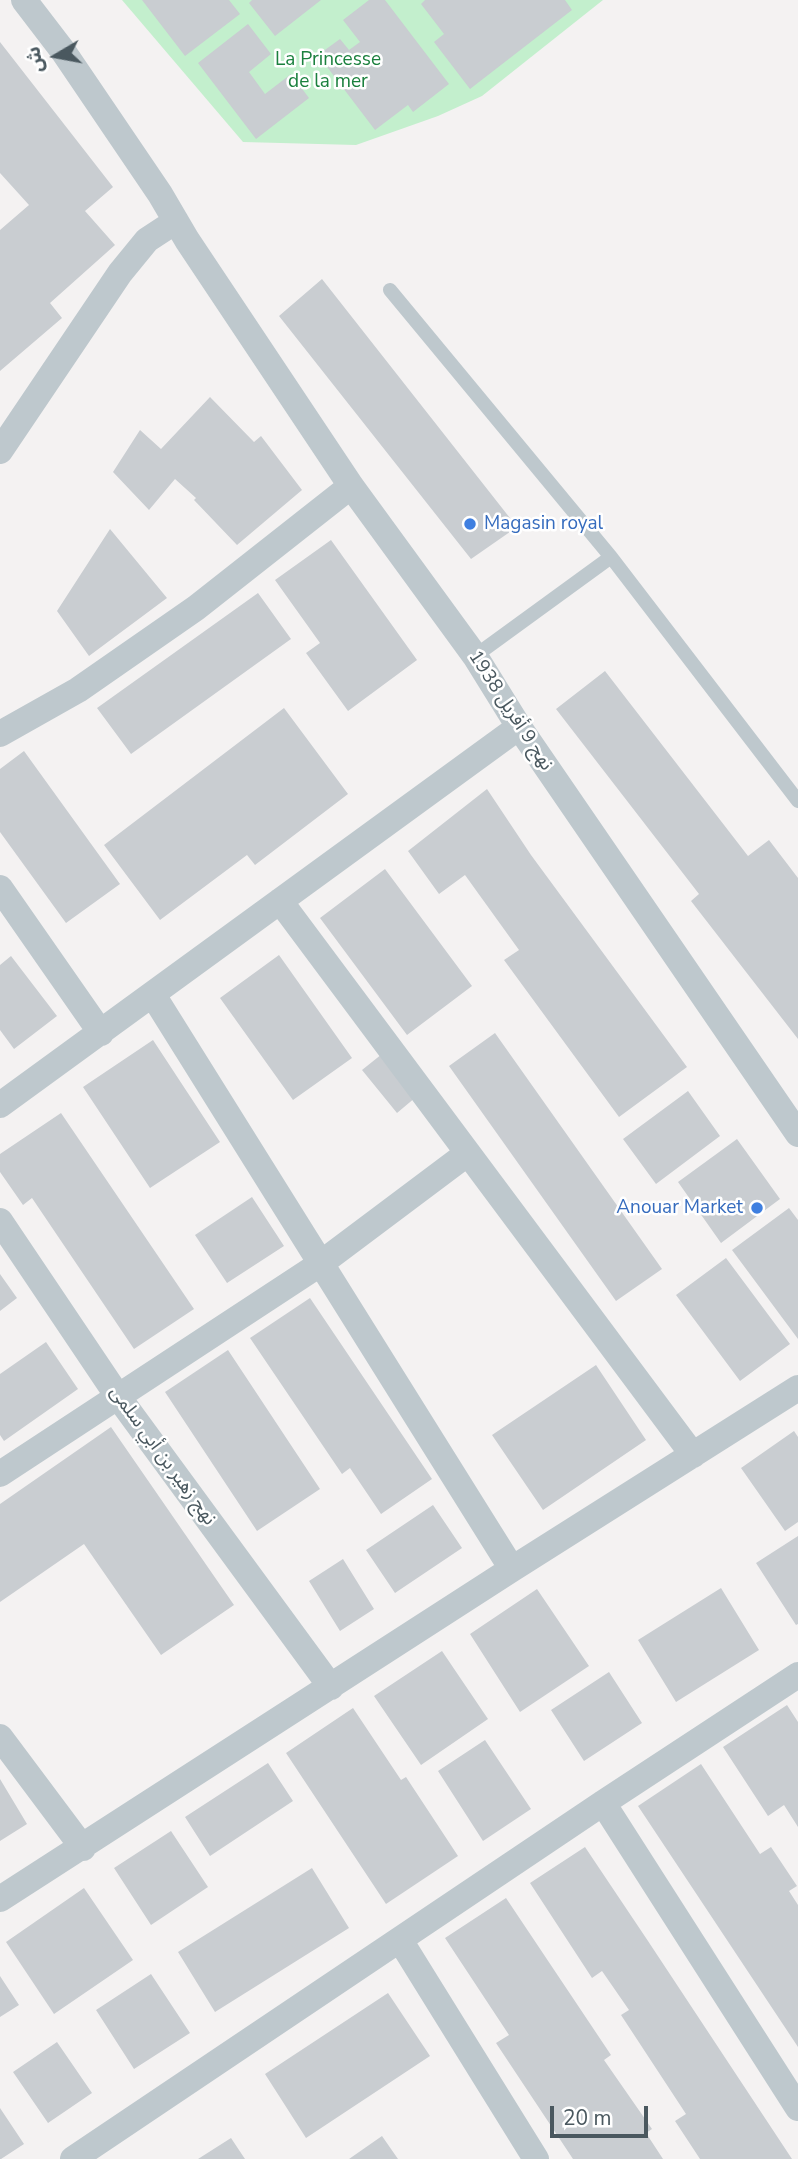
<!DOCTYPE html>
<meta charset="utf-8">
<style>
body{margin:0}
#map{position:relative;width:798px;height:2159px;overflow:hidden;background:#f4f2f2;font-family:"Nunito Sans","Noto Sans Arabic",sans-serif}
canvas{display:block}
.north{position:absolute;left:21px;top:21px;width:70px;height:70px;-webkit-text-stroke:5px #fff;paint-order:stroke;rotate:260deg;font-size:19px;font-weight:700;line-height:28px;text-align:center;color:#4a585f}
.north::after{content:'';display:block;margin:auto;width:24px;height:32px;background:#4a585f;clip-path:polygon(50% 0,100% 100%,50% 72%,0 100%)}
.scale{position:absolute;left:550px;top:2106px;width:98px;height:32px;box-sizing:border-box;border:4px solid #4a585f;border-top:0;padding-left:9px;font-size:21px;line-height:24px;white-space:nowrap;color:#4a585f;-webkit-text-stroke:5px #fff;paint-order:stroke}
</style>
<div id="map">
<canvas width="798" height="2159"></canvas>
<div class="north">ش</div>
<div class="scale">20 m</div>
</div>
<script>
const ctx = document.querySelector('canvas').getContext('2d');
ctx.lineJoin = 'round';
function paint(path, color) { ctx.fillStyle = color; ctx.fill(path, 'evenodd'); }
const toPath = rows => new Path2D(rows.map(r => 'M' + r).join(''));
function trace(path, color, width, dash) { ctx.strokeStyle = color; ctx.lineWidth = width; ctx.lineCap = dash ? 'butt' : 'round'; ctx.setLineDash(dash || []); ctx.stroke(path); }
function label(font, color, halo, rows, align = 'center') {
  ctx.font = font + ' "Nunito Sans","Noto Sans Arabic",sans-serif'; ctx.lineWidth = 5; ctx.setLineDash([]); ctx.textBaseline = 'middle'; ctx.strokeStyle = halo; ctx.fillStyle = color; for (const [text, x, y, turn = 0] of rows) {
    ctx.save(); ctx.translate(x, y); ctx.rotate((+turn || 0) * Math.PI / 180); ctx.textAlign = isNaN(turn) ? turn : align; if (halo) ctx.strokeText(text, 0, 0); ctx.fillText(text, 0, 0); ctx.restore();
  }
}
paint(toPath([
 [122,0,603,0,482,96,438,116,356,145,243,142]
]), '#c3efcd');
paint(toPath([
 [142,0,229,0,240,14,185,56],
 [252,0,321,0,275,36,249,3],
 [369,0,385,0,449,84,413,112,408,105,375,130,318,55,340,39,349,50,360,42,343,20],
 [425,0,565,0,572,10,470,89,434,42,444,34,421,4],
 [248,24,271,54,249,72,265,94,291,74,309,98,256,139,198,63],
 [0,42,113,187,85,211,115,245,50,303,62,318,0,371,0,230,29,205,0,173],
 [322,279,517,527,471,559,279,316],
 [210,397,254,442,261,436,302,490,237,545,194,500,196,498,175,479,149,510,113,472,140,430,161,449],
 [110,529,167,598,89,656,57,611],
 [331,540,417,660,348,711,306,653,320,643,275,580],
 [258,593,291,639,131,754,97,708],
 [605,671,748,856,769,840,798,878,798,1039,691,901,699,894,556,709],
 [284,708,348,794,255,865,247,855,160,920,104,845],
 [24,751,120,884,66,923,0,832,0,769],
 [487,789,531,855,687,1067,619,1117,504,960,519,950,465,875,439,894,408,851],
 [385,869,472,986,407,1035,320,918],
 [279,955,352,1058,293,1100,220,998],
 [11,956,57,1016,14,1049,0,1030,0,965],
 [495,1033,662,1269,616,1301,449,1066],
 [153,1040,220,1142,150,1188,83,1087],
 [382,1054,416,1097,397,1113,362,1070],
 [688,1091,720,1136,656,1184,623,1139],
 [61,1113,194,1309,134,1349,32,1198,23,1205,0,1172,0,1154],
 [737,1139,780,1199,721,1243,678,1182],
 [252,1197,284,1246,227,1283,195,1235],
 [789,1208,798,1220,798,1339,732,1250],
 [726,1258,790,1344,740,1381,676,1295],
 [0,1274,17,1298,0,1311],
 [310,1298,432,1479,381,1514,350,1468,342,1474,250,1338],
 [46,1342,78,1389,4,1441,0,1435,0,1374],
 [228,1350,320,1489,257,1531,165,1392],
 [596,1365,646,1440,543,1510,492,1435],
 [111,1427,234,1605,161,1655,84,1544,0,1602,0,1504],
 [794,1431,798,1437,798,1522,785,1531,741,1468],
 [433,1505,462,1548,395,1593,366,1550],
 [798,1536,798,1624,796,1625,756,1563],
 [343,1559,374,1609,340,1631,309,1581],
 [721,1588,759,1650,676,1702,638,1640],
 [537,1589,589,1666,520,1712,470,1634],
 [442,1651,488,1719,421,1765,374,1696],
 [609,1672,642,1723,584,1761,551,1710],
 [787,1705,798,1722,798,1827,784,1805,768,1816,723,1747],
 [353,1708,401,1780,406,1777,458,1856,386,1904,286,1753],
 [485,1740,531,1809,483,1841,438,1771],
 [268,1763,293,1801,210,1856,185,1817],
 [701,1764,760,1854,771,1847,797,1886,789,1891,798,1905,798,2047,638,1806],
 [0,1779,27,1824,0,1841],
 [171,1831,208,1887,151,1925,114,1868],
 [585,1847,648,1941,792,2159,700,2159,675,2121,686,2114,621,2015,629,2010,602,1971,592,1978,530,1883],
 [312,1868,349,1928,215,2012,178,1952],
 [84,1888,133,1960,54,2014,6,1942],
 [506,1898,611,2055,604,2060,652,2129,646,2133,663,2159,573,2159,496,2043,509,2035,445,1938],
 [151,1974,190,2033,134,2069,96,2010],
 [0,1976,19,2005,0,2017],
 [388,1993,430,2056,306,2138,265,2074],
 [57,2042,92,2093,48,2123,13,2072],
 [0,2108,24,2144,1,2159,0,2159],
 [382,2136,398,2159,349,2159],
 [231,2138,245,2159,198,2159]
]), '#c9cdd1');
trace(toPath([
 [390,290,611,557,798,801],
 [475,656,611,557]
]), '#bec8cd', 14);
trace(toPath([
 [24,0,63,51,160,194,187,240,351,486,475,656,519,727,798,1134],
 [0,451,120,273,147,240,176,221],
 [0,734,78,690,196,608,351,486],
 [0,888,101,1033],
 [280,901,693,1455],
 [153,995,512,1569],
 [0,1105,519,727],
 [0,1221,119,1398,331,1687],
 [0,1474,320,1264,468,1153],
 [0,1737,83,1848],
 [603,1803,798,2108],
 [0,1899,512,1569,798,1388],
 [400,1940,536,2159],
 [73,2159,603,1803,798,1675]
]), '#bec8cd', 26);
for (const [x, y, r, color] of [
 [470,524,7,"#3f7fe0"],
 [757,1208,7,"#3f7fe0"]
]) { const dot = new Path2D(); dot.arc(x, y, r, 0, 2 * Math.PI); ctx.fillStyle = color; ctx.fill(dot); trace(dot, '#fff', 2.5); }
label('19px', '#1b803e', '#fff', [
 ["La Princesse",328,60],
 ["de la mer",328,82]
]);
label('19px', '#366cbe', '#fff', [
 ["Magasin royal",484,524],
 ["Anouar Market",743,1208,"right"]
], 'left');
label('19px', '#4a585f', '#fff', [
 ["نهج 9 أفريل 1938",510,711,57],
 ["نهج زهير بن أبي سلمى",162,1456,54]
]);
</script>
